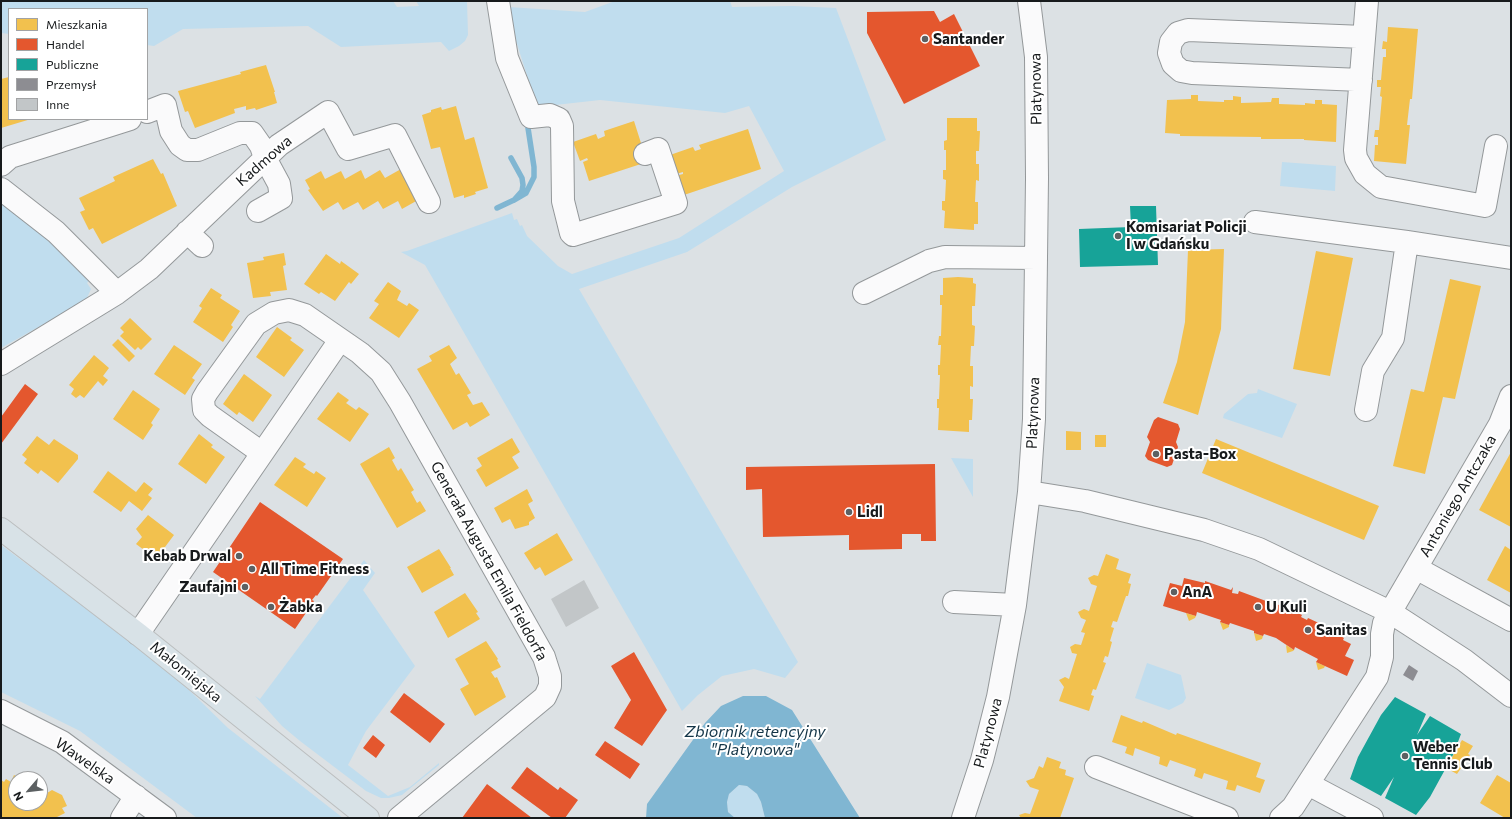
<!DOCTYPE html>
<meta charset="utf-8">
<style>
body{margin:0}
#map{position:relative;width:1512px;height:819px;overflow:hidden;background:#dce1e4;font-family:Commissioner,sans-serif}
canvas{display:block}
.frame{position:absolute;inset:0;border:2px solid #171a1c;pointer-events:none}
.legend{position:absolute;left:8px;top:8px;width:140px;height:112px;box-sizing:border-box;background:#fff;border:1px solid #a2a3a4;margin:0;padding:5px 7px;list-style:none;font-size:12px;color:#171a1c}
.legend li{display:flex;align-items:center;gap:8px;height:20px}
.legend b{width:20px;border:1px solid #a2a3a4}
.north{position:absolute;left:8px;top:771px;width:40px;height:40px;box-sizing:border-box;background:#fff;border:1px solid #a2a3a4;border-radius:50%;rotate:242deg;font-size:11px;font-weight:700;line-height:16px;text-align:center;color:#171a1c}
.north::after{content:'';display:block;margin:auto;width:14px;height:18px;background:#5c6062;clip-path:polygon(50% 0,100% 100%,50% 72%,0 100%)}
</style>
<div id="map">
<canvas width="1512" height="819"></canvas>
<div class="frame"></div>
<ul class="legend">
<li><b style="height:11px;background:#f2c14e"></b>Mieszkania</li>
<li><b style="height:11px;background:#e4572e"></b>Handel</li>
<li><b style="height:11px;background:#17a398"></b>Publiczne</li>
<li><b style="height:11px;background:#8d8d92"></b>Przemysł</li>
<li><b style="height:11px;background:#c2c6c8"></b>Inne</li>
</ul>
<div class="north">N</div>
</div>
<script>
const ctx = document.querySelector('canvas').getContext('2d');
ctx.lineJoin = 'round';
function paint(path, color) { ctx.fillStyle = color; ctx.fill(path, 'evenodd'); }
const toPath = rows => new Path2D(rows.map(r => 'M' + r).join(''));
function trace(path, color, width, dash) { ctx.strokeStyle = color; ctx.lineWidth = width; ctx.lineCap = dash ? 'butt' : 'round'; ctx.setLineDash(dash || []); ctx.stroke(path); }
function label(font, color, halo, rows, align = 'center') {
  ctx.font = font + ' Commissioner,sans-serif'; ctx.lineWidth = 4; ctx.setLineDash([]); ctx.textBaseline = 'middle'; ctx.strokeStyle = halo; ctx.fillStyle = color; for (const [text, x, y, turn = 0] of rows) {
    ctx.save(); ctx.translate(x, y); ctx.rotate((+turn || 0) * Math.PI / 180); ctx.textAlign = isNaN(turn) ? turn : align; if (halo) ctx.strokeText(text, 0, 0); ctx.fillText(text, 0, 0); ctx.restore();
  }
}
paint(toPath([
 [1,1,393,1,397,7,419,6,416,1,467,1,468,35,465,41,459,46,449,51,441,42,341,47,308,26,183,29,154,46,147,45,147,9,9,9,9,34,1,33],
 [615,1,730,1,732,7,793,6,836,8,886,140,792,187,687,252,579,289,798,662,785,678,754,669,722,676,698,695,682,711,425,265,401,252,407,251,512,213,514,220,517,219,520,226,522,225,527,236,558,266,572,274,679,238,784,171,749,106,725,113,600,100,537,107,517,44,513,42,508,7,585,12],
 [1282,162,1336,166,1335,191,1280,186],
 [1,204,50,239,91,279,87,283,91,289,87,298,76,306,1,348],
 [1258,389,1297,404,1282,438,1223,418,1224,414,1248,394,1257,393],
 [951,458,973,459,973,497],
 [1,545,125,637,190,691,228,728,343,818,197,818,80,731,1,692],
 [364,560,375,573,363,590,415,666,366,731,348,765,388,796,410,787,439,763,439,765,408,790,402,795,389,798,381,798,366,791,300,741,282,726,255,696,260,699],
 [1147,663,1181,675,1186,698,1183,703,1169,710,1135,698],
 [739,785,747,786,757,794,761,802,765,818,735,818,728,812,727,802,729,794]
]), '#c0ddee');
paint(toPath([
 [743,696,766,696,792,710,860,818,765,818,761,802,757,794,747,786,739,785,729,794,727,802,728,812,735,818,646,818,647,804,705,723,721,706]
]), '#80b6d2');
paint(toPath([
 [1388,27,1418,29,1412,99,1410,99,1407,125,1410,125,1406,164,1374,161,1375,145,1378,145,1378,137,1374,137,1375,130,1379,130,1382,97,1380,96,1381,87,1377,87,1377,80,1381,80,1383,57,1386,57,1386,49,1382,49,1383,41,1387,42],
 [266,65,275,92,274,92,277,103,256,110,255,108,246,110,246,106,234,109,235,113,195,128,188,111,185,112,178,91,241,74,240,72],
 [9,77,9,119,31,119,1,128,1,79],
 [1191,95,1198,95,1198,101,1224,102,1224,100,1233,100,1233,96,1241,97,1241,103,1271,102,1272,98,1279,98,1279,104,1305,105,1305,103,1315,104,1315,100,1322,100,1322,104,1337,105,1336,142,1304,140,1304,139,1261,139,1261,137,1180,136,1180,134,1165,133,1167,100,1191,99],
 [456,106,465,140,474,137,488,188,475,192,476,194,464,198,464,195,454,198,440,147,431,149,422,115,431,112,431,110,441,107,442,110],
 [947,118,977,118,977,131,980,131,979,151,976,151,976,164,979,164,979,181,976,180,975,202,978,202,978,224,974,224,974,230,944,228,945,211,942,210,942,201,945,201,946,180,943,179,943,170,946,170,946,150,944,150,944,141,947,140],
 [634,121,647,162,589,181,583,162,588,160,587,158,580,161,573,142,596,134,598,139,605,136,604,131],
 [748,129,761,169,681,196,675,176,683,174,683,172,676,174,670,155,693,147,695,151,701,149,699,145],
 [153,159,161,174,163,173,177,206,102,244,93,228,89,230,80,212,85,210,79,198,115,181,113,177],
 [401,169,418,200,402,209,398,201,383,209,378,201,363,210,358,202,343,210,338,202,323,211,308,190,310,189,305,180,321,171,325,179,341,171,345,179,361,170,365,179,380,170,385,178],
 [1224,249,1221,329,1198,415,1163,403,1177,362,1185,322,1188,250],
 [1316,251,1353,258,1330,376,1293,369],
 [284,253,286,265,283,266,287,290,270,292,271,296,253,298,247,263,264,260,263,257],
 [326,254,340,264,341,261,359,274,351,284,349,282,335,301,321,292,319,294,304,284],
 [958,277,973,278,973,283,976,284,975,306,972,306,972,325,975,326,974,346,971,346,970,366,973,366,973,387,970,386,970,399,973,399,972,420,969,420,969,432,938,430,939,408,937,408,937,399,939,399,940,375,938,375,938,365,940,365,941,345,938,345,939,336,941,336,942,305,940,305,940,295,943,295,943,278],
 [1450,279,1481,286,1455,399,1443,397,1425,474,1393,466,1411,389,1424,392],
 [388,282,401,291,397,300,407,306,409,303,419,310,399,338,369,318,379,304,374,301],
 [211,288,222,295,220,298,240,311,231,325,233,327,223,342,193,322,202,308,199,306],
 [130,318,152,339,141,350,138,347,135,350,120,336,124,332,120,328],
 [277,327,292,338,290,340,304,350,284,377,256,357],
 [118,339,135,356,129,362,112,345],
 [174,345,202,364,192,378,195,380,185,395,154,374],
 [449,345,457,358,450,364,456,375,459,373,471,393,467,395,473,405,482,402,490,415,470,427,467,422,453,430,417,369,432,361,429,356],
 [94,355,109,368,103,376,108,380,103,386,98,381,84,398,80,395,76,398,71,394,74,389,69,385],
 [244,374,272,395,253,422,239,412,237,415,223,404],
 [133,390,160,409,151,423,153,425,143,440,113,419],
 [338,392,349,400,346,403,356,410,359,407,369,414,350,442,317,419],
 [1066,431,1081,432,1081,450,1066,450],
 [199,434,213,445,211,447,225,457,206,484,178,464],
 [1095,435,1106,435,1106,447,1095,447],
 [37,436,49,445,54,439,78,455,78,459,58,483,41,470,38,474,24,463,27,459,22,455],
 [512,438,520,452,512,457,519,468,486,487,476,470,482,466,477,458],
 [1216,439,1379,506,1364,540,1202,473],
 [389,447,395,458,392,460,398,471,401,468,414,490,411,492,417,503,420,501,426,511,397,528,360,464],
 [1511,452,1511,527,1479,510],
 [295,457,306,464,303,467,314,474,316,471,326,478,307,507,274,485],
 [108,471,136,492,144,482,153,489,148,495,152,498,142,511,129,501,121,512,93,492],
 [527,489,533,501,528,504,535,518,529,522,529,525,515,529,510,519,502,523,494,508],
 [148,515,174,535,156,559,136,544,142,537,136,529],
 [557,533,573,560,545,576,540,567,535,570,524,553],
 [1505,546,1511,550,1511,593,1487,580],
 [439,549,451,568,450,568,454,575,422,593,407,567],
 [1106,554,1119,559,1116,569,1131,574,1128,583,1131,584,1128,596,1126,596,1117,622,1113,621,1111,627,1114,628,1110,641,1112,642,1108,657,1105,656,1103,662,1106,663,1096,690,1093,689,1091,695,1094,696,1089,711,1059,701,1064,687,1059,680,1065,677,1069,679,1077,654,1072,653,1070,647,1075,644,1081,645,1085,633,1081,632,1086,620,1081,618,1078,612,1084,609,1089,611,1097,586,1091,584,1088,578,1094,575,1098,576],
 [465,593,478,612,476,613,480,619,448,638,434,612],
 [1186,613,1196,616,1195,618,1189,621],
 [1220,622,1229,625,1229,627,1223,630],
 [1254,633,1263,636,1262,639,1256,641],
 [486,641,498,659,497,660,501,667,491,672,495,678,497,677,506,697,475,716,460,689,469,684,455,659],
 [1286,645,1294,650,1293,651,1287,653],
 [1316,662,1325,666,1324,668,1318,670],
 [1121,715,1142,723,1143,721,1176,735,1177,733,1261,763,1256,777,1265,780,1260,793,1237,785,1235,791,1226,789,1228,781,1204,773,1202,779,1194,776,1196,769,1170,760,1167,767,1159,764,1160,757,1135,748,1133,756,1125,753,1127,747,1112,742],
 [1462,740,1473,746,1468,754,1470,755,1457,774,1446,768],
 [1047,757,1061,762,1059,768,1066,770,1065,775,1074,778,1060,818,1021,818,1019,815,1025,813,1030,814,1039,790,1030,787,1026,781,1034,778,1039,766,1043,768],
 [14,775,21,779,23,776,30,779,16,779,16,803,40,803,40,784,44,786,47,793,52,790,62,795,67,806,62,808,65,813,55,818,1,818,1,780,4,782,6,779,11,782],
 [1497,775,1511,783,1511,818,1505,818,1480,803]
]), '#f2c14e');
paint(toPath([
 [934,11,940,22,954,14,980,66,904,104,867,33,867,12],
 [25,384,38,394,1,444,1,417],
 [1158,417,1178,424,1180,429,1176,442,1178,447,1172,465,1167,467,1148,460,1145,456,1150,442,1147,437,1154,420],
 [935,464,936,541,921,541,921,534,902,534,902,549,849,550,849,535,763,537,762,489,746,490,746,467],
 [260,502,343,559,317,596,316,595,312,600,314,601,295,629,213,572],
 [1184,578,1205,583,1205,581,1231,590,1233,587,1232,593,1238,594,1239,591,1266,601,1265,603,1271,605,1272,603,1286,607,1302,615,1301,617,1307,620,1308,618,1334,630,1333,632,1344,638,1343,640,1351,644,1345,656,1354,660,1347,676,1316,662,1318,659,1295,647,1294,650,1276,638,1264,634,1263,636,1254,633,1254,631,1230,623,1229,625,1220,622,1221,620,1197,612,1196,616,1163,606,1170,583,1182,586],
 [634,652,667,710,642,746,614,728,631,700,611,666],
 [404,693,445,724,430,743,390,712],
 [373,735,385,745,376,758,363,748],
 [605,741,640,764,630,779,595,755],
 [527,767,558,790,560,787,578,800,565,818,552,818,511,788],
 [487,784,532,818,462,818]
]), '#e4572e');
paint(toPath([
 [1130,206,1156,206,1158,265,1080,267,1079,229,1131,227],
 [1395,697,1426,714,1417,735,1430,716,1461,734,1453,755,1430,797,1416,815,1385,798,1394,777,1381,796,1350,779,1358,757,1381,715]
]), '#17a398');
paint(toPath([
 [1409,665,1418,671,1413,681,1403,675]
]), '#8d8d92');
trace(toPath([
 [514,200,526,193,534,177,534,167,528,128],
 [497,208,514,200,522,191,523,185,522,178,511,158]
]), '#80b6d2', 5.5);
paint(toPath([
 [584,580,599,608,566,627,551,599]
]), '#c2c6c8');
const minor = toPath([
 [498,1,507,58,531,117,550,115,559,119,562,126,563,201,571,233,573,235,676,203,658,149,645,154],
 [1367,1,1355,150,1356,158,1365,174,1381,187,1485,206,1496,146],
 [1361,80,1192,73,1181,71,1173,64,1169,53,1171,42,1178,33,1188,30,1364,37],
 [147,112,165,105,171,131,180,145,187,150,198,150,240,133,252,133,261,146,265,158,279,184,281,198,258,211],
 [1,165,10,157,130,119],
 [1,189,56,232,117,293],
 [1255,222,1407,242,1511,258],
 [187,232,202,246],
 [864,293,929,261,945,257,1036,258],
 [1,364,117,293,149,269,279,145,328,112,348,149,395,135,429,202],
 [1366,410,1373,371,1393,338,1407,242],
 [262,453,210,416,204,410,203,399,207,392,256,324,274,313,289,310,305,315,360,353,381,372,400,402,544,657,550,676,550,686,545,697,399,818],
 [1029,492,1085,501,1163,520,1204,530,1259,549,1390,612,1464,660,1511,696],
 [1416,568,1511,620],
 [954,602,1015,605],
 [138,634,340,340],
 [1,711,62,742,165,818],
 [1096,767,1227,818],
 [1308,784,1372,818],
 [122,818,136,796],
 [963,818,982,760,998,697,1015,605,1029,492,1034,419,1037,178,1036,57,1029,1],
 [1281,818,1293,807,1377,677,1382,657,1382,634,1384,623,1500,424,1511,396]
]);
const major = toPath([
 [1,529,138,634,368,818]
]);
trace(minor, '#94989a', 24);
trace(major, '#bbbebf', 24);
trace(minor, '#fafafb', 22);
trace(major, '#d8e2e7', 22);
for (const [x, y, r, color] of [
 [925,39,4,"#5c6062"],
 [1118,236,4,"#5c6062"],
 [1156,454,4,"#5c6062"],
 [849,512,4,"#5c6062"],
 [239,556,4,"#5c6062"],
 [252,569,4,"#5c6062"],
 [245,587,4,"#5c6062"],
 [1174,592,4,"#5c6062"],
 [271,607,4,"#5c6062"],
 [1258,607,4,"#5c6062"],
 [1308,630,4,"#5c6062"],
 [1405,756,4,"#5c6062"]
]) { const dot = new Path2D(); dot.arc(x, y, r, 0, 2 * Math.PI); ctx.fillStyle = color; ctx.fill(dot); trace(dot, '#fff', 1.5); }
label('bold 15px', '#171a1c', '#fff', [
 ["Santander",933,39],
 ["Komisariat Policji",1126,227],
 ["I w Gdańsku",1126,244],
 ["Pasta-Box",1164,454],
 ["Lidl",857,512],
 ["Kebab Drwal",231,556,"right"],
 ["All Time Fitness",260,569],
 ["Zaufajni",237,587,"right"],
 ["AnA",1182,592],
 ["Żabka",279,607],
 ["U Kuli",1266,607],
 ["Sanitas",1316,630],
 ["Weber",1413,747],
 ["Tennis Club",1413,764]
], 'left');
label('15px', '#171a1c', '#fff', [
 ["Platynowa",1036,89,-91],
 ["Kadmowa",264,161,-41],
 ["Platynowa",1033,413,-88],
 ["Antoniego Antczaka",1458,496,-60],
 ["Generała Augusta Emila Fieldorfa",489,561,61],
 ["Małomiejska",186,672,39],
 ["Platynowa",988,733,-75],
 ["Wawelska",85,761,35]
]);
label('italic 16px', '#133547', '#fff', [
 ["Zbiornik retencyjny",755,732],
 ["\"Platynowa\"",755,750]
]);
</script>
